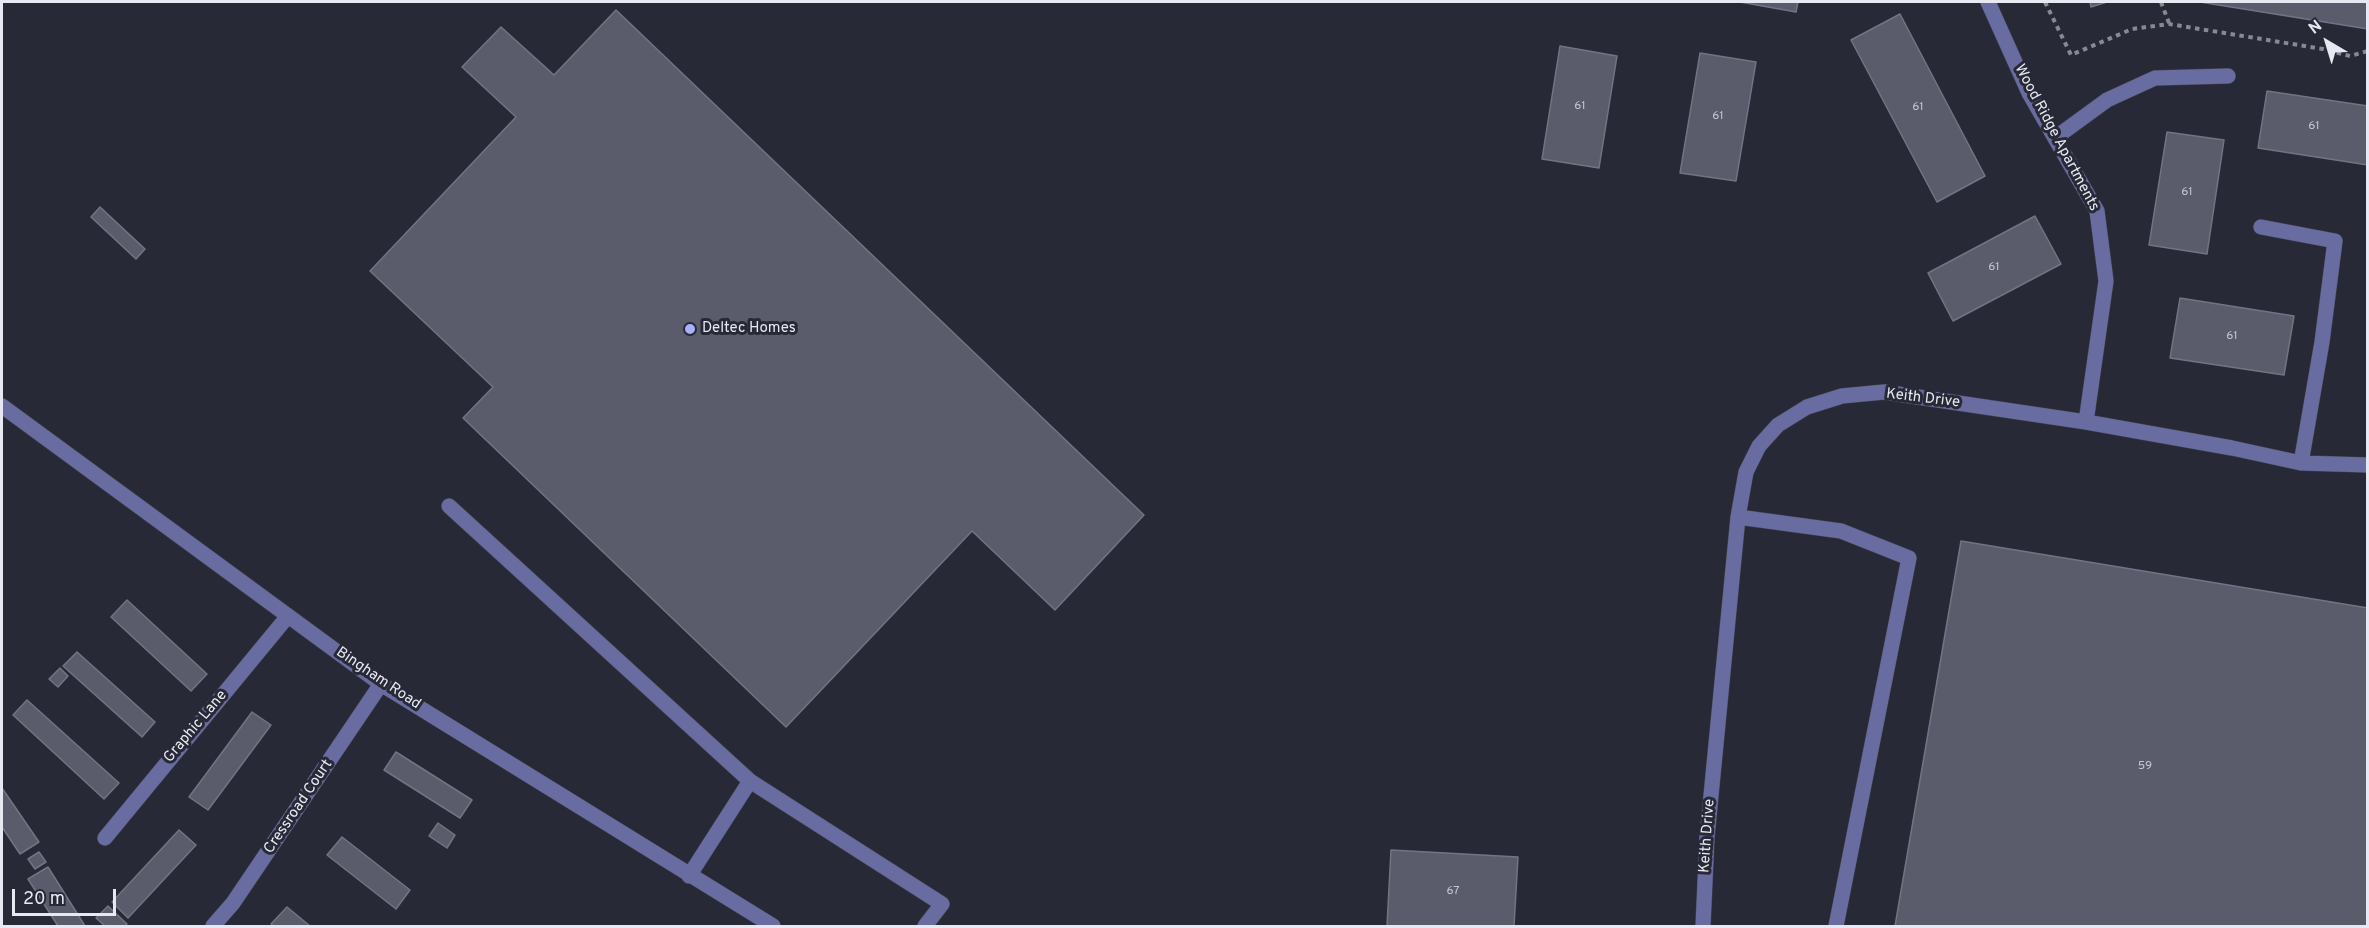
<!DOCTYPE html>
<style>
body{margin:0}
#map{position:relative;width:2369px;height:928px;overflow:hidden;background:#272936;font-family:Overpass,sans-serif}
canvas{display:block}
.frame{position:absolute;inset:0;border:3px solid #e7e8f1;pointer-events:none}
.north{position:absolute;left:2297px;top:12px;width:60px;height:60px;-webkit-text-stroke:4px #272936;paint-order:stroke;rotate:322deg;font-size:16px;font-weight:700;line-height:24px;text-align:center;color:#e7e8f1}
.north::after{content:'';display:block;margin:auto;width:21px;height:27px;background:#e7e8f1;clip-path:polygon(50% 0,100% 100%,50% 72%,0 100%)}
.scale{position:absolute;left:12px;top:889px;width:104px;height:27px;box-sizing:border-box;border:3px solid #e7e8f1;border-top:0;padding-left:8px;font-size:18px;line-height:21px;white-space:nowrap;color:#e7e8f1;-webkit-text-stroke:4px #272936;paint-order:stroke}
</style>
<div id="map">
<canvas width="2369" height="928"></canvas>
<div class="frame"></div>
<div class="north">N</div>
<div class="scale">20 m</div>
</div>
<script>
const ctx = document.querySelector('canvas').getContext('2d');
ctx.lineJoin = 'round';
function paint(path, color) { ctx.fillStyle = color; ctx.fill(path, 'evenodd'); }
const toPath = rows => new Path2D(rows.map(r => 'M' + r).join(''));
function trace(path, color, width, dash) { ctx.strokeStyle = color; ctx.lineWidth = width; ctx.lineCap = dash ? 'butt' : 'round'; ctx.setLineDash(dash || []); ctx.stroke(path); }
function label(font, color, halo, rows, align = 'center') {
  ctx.font = font + ' Overpass,sans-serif'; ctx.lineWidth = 6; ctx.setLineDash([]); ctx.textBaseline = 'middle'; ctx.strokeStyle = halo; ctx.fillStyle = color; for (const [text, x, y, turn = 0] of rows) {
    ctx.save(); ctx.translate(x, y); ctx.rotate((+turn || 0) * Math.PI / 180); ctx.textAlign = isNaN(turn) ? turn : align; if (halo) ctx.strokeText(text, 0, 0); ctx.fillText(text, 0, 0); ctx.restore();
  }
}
const building = toPath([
 [1740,2,1798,2,1796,12,1740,2],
 [2090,2,2107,2,2091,7,2090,2],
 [2200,2,2368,2,2368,29,2200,2],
 [616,10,1144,515,1055,610,972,531,786,727,463,418,493,387,370,271,516,117,462,67,501,27,554,75,616,10],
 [1900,14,1985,176,1937,202,1851,40,1900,14],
 [1560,46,1617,56,1599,168,1542,159,1560,46],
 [1700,53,1756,62,1736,181,1680,173,1700,53],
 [2267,91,2368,106,2368,165,2258,148,2267,91],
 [2167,132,2224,140,2207,254,2149,245,2167,132],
 [100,207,145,249,136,259,91,217,100,207],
 [2035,216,2061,264,1953,321,1928,273,2035,216],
 [2180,298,2294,316,2284,375,2170,358,2180,298],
 [1961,541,2368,608,2368,926,1895,926,1961,541],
 [127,600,207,674,191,691,111,617,127,600],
 [77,652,155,722,142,737,63,666,77,652],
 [60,668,68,676,58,687,49,679,60,668],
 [27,700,119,783,104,799,13,715,27,700],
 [252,712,271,725,208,810,189,797,252,712],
 [396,752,472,800,460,818,384,770,396,752],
 [2,788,39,842,20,854,2,827,2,788],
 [438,823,455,835,447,848,429,836,438,823],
 [179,830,196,845,128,918,112,902,179,830],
 [342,837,410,890,396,909,327,855,342,837],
 [1391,850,1518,857,1514,926,1387,926,1391,850],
 [39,852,46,862,35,869,28,859,39,852],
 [48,867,85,926,58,926,28,879,48,867],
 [108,906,127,924,124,926,105,926,96,918,108,906],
 [287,907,310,926,274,926,271,924,287,907]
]);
paint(building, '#5a5c6c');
trace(building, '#727485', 1.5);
const minor = toPath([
 [1988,2,2029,93,2097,211,2106,281,2086,422],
 [2055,138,2107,100,2155,78,2228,76],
 [2261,227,2335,241,2322,342,2301,463],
 [2,406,381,684,773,926],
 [449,506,750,781],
 [1738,517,1841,531,1909,558,1836,926],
 [105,838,288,616],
 [689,876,750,781,942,904,925,926],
 [213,926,233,903,381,684],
 [1703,926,1707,837,1738,517,1746,472,1759,446,1778,425,1807,407,1842,396,1884,392,2086,422,2232,448,2301,463,2368,465]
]);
trace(minor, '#424450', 16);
trace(toPath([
 [2045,2,2071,55,2132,29,2169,24,2323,49,2350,56,2368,51],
 [2161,2,2169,23]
]), '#878994', 4, [4.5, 4.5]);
trace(minor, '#696ca0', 15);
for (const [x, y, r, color] of [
 [690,329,6,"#aab0fb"]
]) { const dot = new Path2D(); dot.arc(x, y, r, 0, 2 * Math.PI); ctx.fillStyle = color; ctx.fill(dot); trace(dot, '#272936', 2); }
label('12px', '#c4c5d0', null, [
 ["61",1580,107],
 ["61",1918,108],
 ["61",1718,117],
 ["61",2314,127],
 ["61",2187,193],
 ["61",1994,268],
 ["61",2232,337],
 ["59",2145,767],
 ["67",1453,892]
]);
label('15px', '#e7e8f1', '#272936', [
 ["Wood Ridge Apartments",2056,138,62],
 ["Keith Drive",1923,399,7],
 ["Bingham Road",378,679,34],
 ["Graphic Lane",196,727,-50],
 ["Cressroad Court",299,807,-56],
 ["Keith Drive",1708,836,-86]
]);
label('15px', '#e7e8f1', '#272936', [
 ["Deltec Homes",702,329]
], 'left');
</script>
